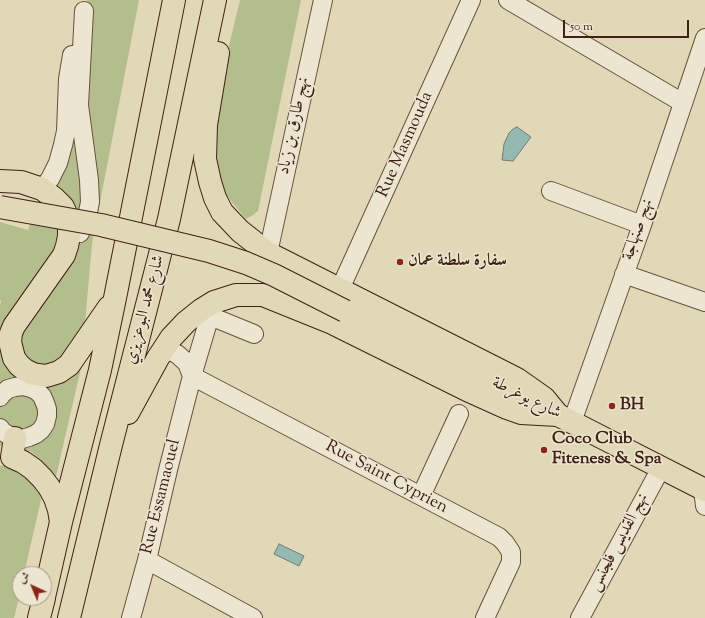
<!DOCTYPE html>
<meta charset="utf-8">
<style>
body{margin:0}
#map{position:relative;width:705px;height:618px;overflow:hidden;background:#e1d8b7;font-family:"Sorts Mill Goudy",Amiri,serif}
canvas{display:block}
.north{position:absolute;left:12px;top:566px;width:40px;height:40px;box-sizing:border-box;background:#ece6d0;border:1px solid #a79785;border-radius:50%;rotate:316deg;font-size:11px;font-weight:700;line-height:16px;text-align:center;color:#402115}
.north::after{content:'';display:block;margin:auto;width:14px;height:18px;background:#8f2418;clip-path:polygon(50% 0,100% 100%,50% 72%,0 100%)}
.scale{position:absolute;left:563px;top:20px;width:126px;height:18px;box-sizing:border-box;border:2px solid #402115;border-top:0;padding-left:5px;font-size:12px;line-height:14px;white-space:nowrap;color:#402115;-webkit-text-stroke:3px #ece6d0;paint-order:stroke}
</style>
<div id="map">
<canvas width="705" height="618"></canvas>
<div class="north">ش</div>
<div class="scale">50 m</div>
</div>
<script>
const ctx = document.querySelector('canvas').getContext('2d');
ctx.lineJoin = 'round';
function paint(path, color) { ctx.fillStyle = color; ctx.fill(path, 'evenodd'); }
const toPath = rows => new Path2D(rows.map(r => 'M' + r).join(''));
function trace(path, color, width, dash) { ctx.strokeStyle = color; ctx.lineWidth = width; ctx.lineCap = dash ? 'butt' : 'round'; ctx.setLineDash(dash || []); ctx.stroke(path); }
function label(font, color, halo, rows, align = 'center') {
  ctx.font = font + ' "Sorts Mill Goudy",Amiri,serif'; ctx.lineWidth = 3; ctx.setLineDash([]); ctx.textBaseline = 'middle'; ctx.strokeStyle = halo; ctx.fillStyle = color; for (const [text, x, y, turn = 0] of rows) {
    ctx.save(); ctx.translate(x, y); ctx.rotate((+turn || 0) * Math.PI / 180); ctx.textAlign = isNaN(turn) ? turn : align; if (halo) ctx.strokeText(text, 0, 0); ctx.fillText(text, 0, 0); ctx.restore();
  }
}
paint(toPath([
 [87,0,139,0,92,244,81,368,54,485,49,473,42,462,30,451,0,446,0,306,1,301,0,299,0,222,28,230,45,183,62,144],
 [240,0,301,0,258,211,253,215,246,219,221,189,211,151,217,95],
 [12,464,36,478,41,500,24,574,20,574,20,594,14,618,0,618,0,466]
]), '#b4be8d');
const water = toPath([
 [517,127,531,137,513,161,502,160,504,144,509,133,513,129,517,127],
 [279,544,304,556,299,566,274,554,279,544]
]);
paint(water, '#94b9b1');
trace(water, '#727c73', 1);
const minor = toPath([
 [508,0,683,103],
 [42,189,50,179,58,163,63,145,66,131,68,79,72,55],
 [551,191,642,225],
 [80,233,87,217,90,202,89,180,79,105,84,11],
 [268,253,323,0],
 [624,274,705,302],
 [340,289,471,0],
 [210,316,254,334],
 [158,358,164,353,170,351,177,354,187,363,192,376],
 [192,376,499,537,505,543,511,552,511,562,485,618],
 [0,397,2,394,8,389,15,387,23,386,31,388,37,391,42,396,45,403,47,409,47,416,45,424,41,430,36,434,29,437,22,439,15,438,8,435,2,431,0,428],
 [572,422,642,225,705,38],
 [703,489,705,506],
 [421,496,459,414],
 [147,560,253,618],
 [131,618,147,560,168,470,192,376,214,302],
 [580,618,661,468]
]);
const major = toPath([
 [345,311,558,415,705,490]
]);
const highway = toPath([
 [218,53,206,125,205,159,210,182,215,198,222,212,240,231,268,253,517,379,544,398,558,415],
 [0,181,21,182,42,189,54,198,63,207,67,216,69,226,69,236,67,246,64,255,14,326,11,333,10,342,14,358,19,365,25,370,33,374,46,376,59,372,69,365,109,307],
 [128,413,158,358,171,338,186,322,201,310,214,302,236,295,263,295,330,322,467,390,507,408,521,413,558,415],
 [15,438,12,457,23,462,33,469,42,478,49,487,55,498,59,510,61,522],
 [44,597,61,522,100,370,115,298,174,0],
 [39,618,44,598],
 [69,618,111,445,169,219,215,0]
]);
trace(minor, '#684f3e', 20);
trace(major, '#402115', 24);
trace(highway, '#402115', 24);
trace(minor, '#ece6d0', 18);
trace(major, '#e1d8b7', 22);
trace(highway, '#e1d8b7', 22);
const majorBridge = toPath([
 [0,207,101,225,209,251,246,263,274,275,345,311]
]);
trace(majorBridge, '#402115', 24, []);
trace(majorBridge, '#e1d8b7', 22);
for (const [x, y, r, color] of [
 [400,262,4,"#8f2418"],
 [612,406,4,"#8f2418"],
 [544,450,4,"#8f2418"]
]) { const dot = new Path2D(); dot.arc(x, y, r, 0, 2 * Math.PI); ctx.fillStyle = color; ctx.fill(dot); trace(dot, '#ece6d0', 1.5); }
label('17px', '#402115', '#ece6d0', [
 ["نهج طارق بن زياد",295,126,-78],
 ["Rue Masmouda",406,145,-66],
 ["نهج صنهاجة",639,230,-71],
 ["شارع محمد البوعزيزي",146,310,-75],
 ["شارع يوغرطة",526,399,26],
 ["Rue Saint Cyprien",386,478,28],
 ["Rue Essamaouel",162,497,-76],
 ["نهج القديس فلجنس",620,543,-62]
]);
label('bold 17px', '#402115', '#ece6d0', [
 ["سفارة سلطنة عمان",408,262],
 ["BH",620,406],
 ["Coco Club",552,440],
 ["Fiteness & Spa",552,460]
], 'left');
</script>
